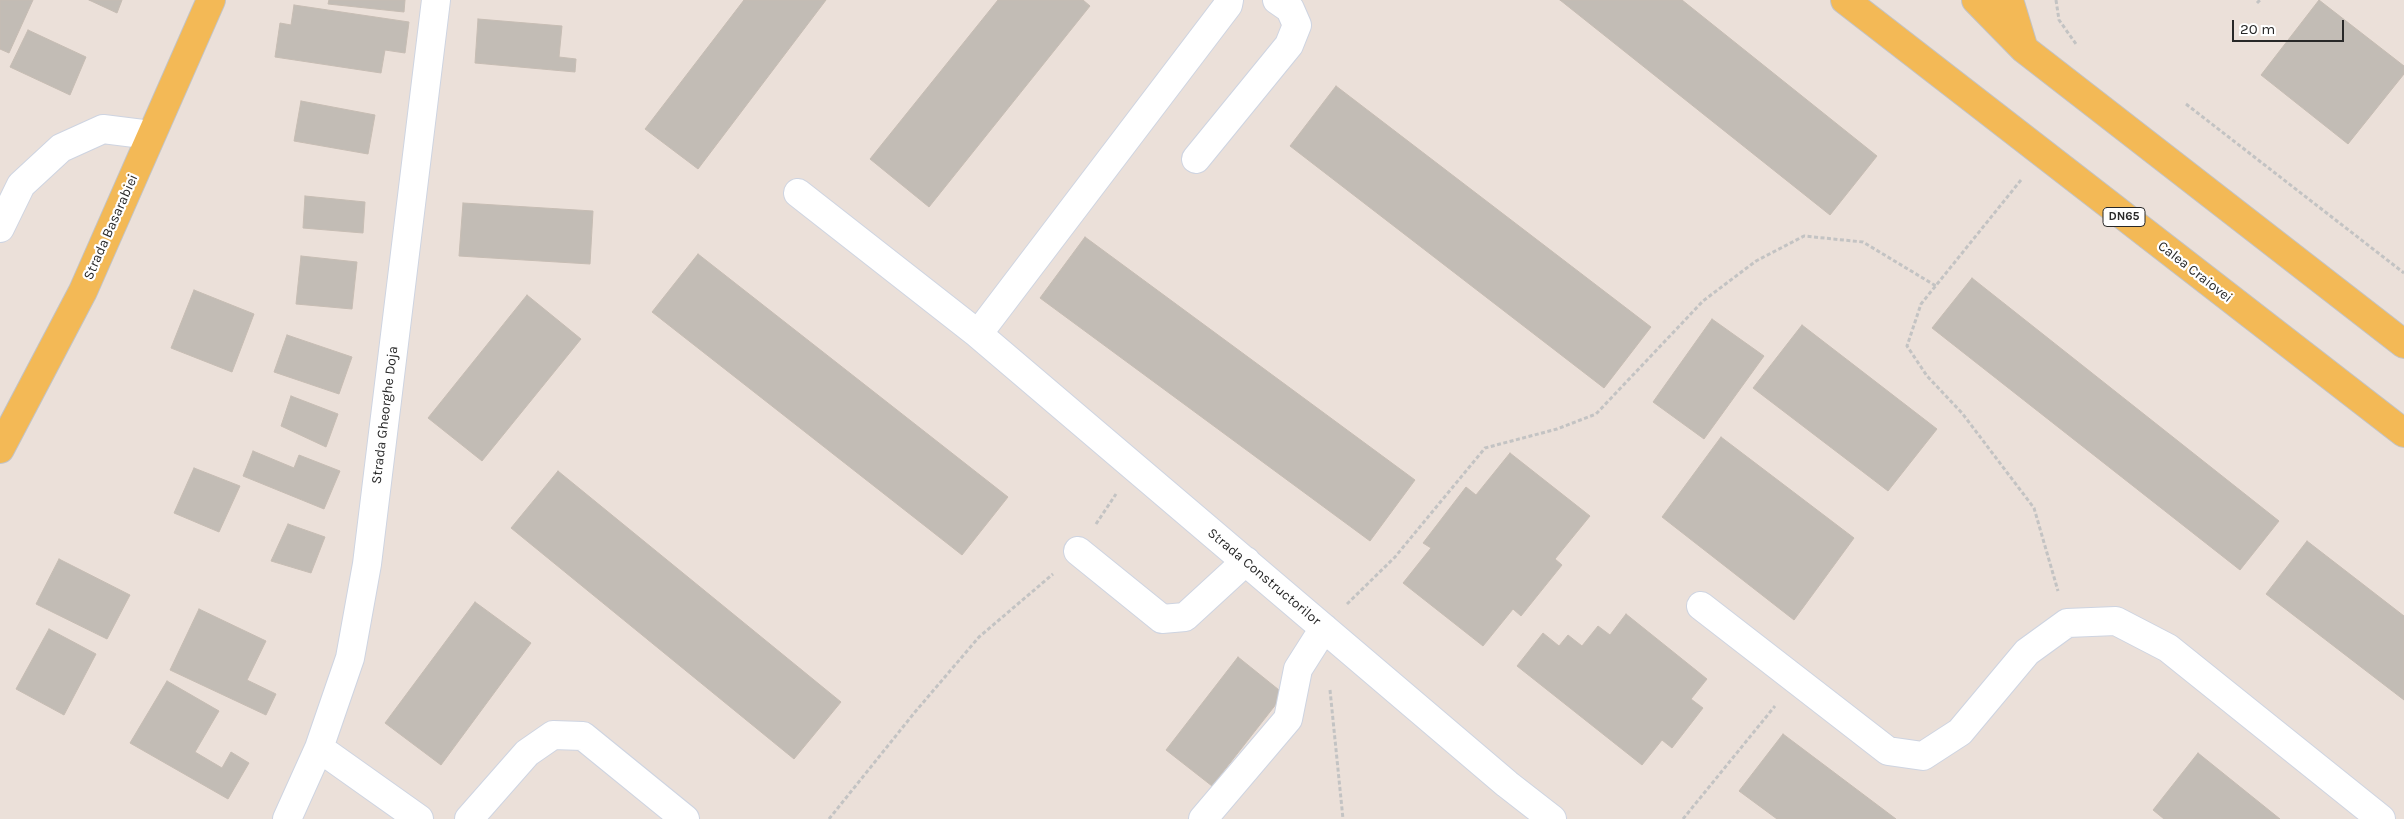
<!DOCTYPE html>
<style>
body{margin:0}
#map{position:relative;width:2404px;height:819px;overflow:hidden;background:#ebe0d9;font-family:Karla,sans-serif}
canvas{display:block}
.scale{position:absolute;left:2232px;top:20px;width:112px;height:22px;box-sizing:border-box;border:2px solid #282828;border-top:0;padding-left:6px;font-size:15px;line-height:18px;white-space:nowrap;color:#282828;-webkit-text-stroke:4px #fff;paint-order:stroke}
</style>
<div id="map">
<canvas width="2404" height="819"></canvas>
<div class="scale">20 m</div>
</div>
<script>
const ctx = document.querySelector('canvas').getContext('2d');
ctx.lineJoin = 'round';
function paint(path, color) { ctx.fillStyle = color; ctx.fill(path, 'evenodd'); }
const toPath = rows => new Path2D(rows.map(r => 'M' + r).join(''));
function trace(path, color, width, dash) { ctx.strokeStyle = color; ctx.lineWidth = width; ctx.lineCap = dash ? 'butt' : 'round'; ctx.setLineDash(dash || []); ctx.stroke(path); }
function label(font, color, halo, rows, align = 'center') {
  ctx.font = font + ' Karla,sans-serif'; ctx.lineWidth = 4.5; ctx.setLineDash([]); ctx.textBaseline = 'middle'; ctx.strokeStyle = halo; ctx.fillStyle = color; for (const [text, x, y, turn = 0] of rows) {
    ctx.save(); ctx.translate(x, y); ctx.rotate((+turn || 0) * Math.PI / 180); ctx.textAlign = isNaN(turn) ? turn : align; if (halo) ctx.strokeText(text, 0, 0); ctx.fillText(text, 0, 0); ctx.restore();
  }
}
const building = toPath([
 [0,0,33,0,9,53,0,49,0,0],
 [89,0,122,0,117,13,89,0],
 [329,0,405,0,404,12,328,4,329,0],
 [744,0,826,0,698,169,645,129,744,0],
 [998,0,1083,0,1090,6,929,207,870,159,998,0],
 [1560,0,1682,0,1877,156,1830,215,1560,0],
 [2319,0,2404,66,2404,74,2348,144,2261,75,2319,0],
 [294,5,409,22,405,53,385,50,381,73,275,57,280,23,291,25,294,5],
 [478,19,562,26,559,57,576,59,575,72,475,63,478,19],
 [28,30,86,57,70,95,10,67,28,30],
 [1336,86,1651,327,1604,388,1290,146,1336,86],
 [301,101,375,115,368,154,294,141,301,101],
 [305,196,365,202,363,233,303,228,305,196],
 [463,203,593,211,590,264,459,256,463,203],
 [1085,237,1415,480,1370,541,1040,298,1085,237],
 [698,254,1008,497,962,555,652,312,698,254],
 [301,256,357,262,352,309,296,304,301,256],
 [1972,278,2279,521,2240,570,1932,328,1972,278],
 [194,290,254,314,232,372,171,348,194,290],
 [527,295,581,339,482,461,428,418,527,295],
 [1712,319,1764,356,1704,439,1653,402,1712,319],
 [1802,325,1937,429,1888,491,1753,388,1802,325],
 [287,335,352,357,339,394,274,372,287,335],
 [291,396,338,414,326,447,281,426,291,396],
 [1721,437,1854,538,1794,620,1662,517,1721,437],
 [253,451,294,468,299,455,340,471,324,509,243,476,253,451],
 [1510,453,1590,516,1555,559,1562,565,1521,616,1513,609,1483,646,1403,583,1431,548,1423,543,1466,487,1476,495,1510,453],
 [194,468,240,486,219,532,174,513,194,468],
 [558,471,841,702,794,759,511,528,558,471],
 [288,524,325,537,311,573,271,561,288,524],
 [2307,541,2404,616,2404,700,2266,594,2307,541],
 [59,559,130,595,107,639,36,604,59,559],
 [475,602,531,643,441,765,385,723,475,602],
 [199,609,266,641,247,680,276,694,266,715,170,670,199,609],
 [1626,614,1707,679,1691,699,1703,708,1672,748,1662,740,1642,765,1517,666,1543,633,1559,646,1568,635,1582,646,1598,626,1610,635,1626,614],
 [49,629,96,654,64,715,16,689,49,629],
 [1238,657,1284,694,1212,786,1166,750,1238,657],
 [167,681,219,711,195,752,222,768,231,752,249,763,228,799,130,743,167,681],
 [1783,734,1896,819,1777,819,1739,791,1783,734],
 [2198,753,2280,819,2164,819,2153,810,2198,753]
]);
paint(building, '#c2bcb5');
trace(building, '#c6bcb3', 1);
const minor = toPath([
 [1196,159,1289,45,1297,25,1290,9,1277,0],
 [798,193,978,334,1228,5,1229,0],
 [0,228,21,185,61,148,103,129,151,135],
 [978,334,1507,784,1552,819],
 [1078,551,1162,619,1185,617,1246,561],
 [1701,606,1888,751,1923,756,1960,732,2027,652,2067,623,2116,621,2168,648,2381,819],
 [319,748,419,819],
 [287,819,319,748,350,658,367,564,436,0],
 [469,819,527,753,553,735,583,736,685,819],
 [1203,819,1288,719,1298,669,1324,628]
]);
const major = toPath([
 [1845,0,2404,433],
 [1976,0,2024,49,2404,344],
 [2009,0,2023,46],
 [0,449,83,291,211,0]
]);
trace(minor, '#ced4e1', 30);
trace(major, '#c3c3c3', 30);
trace(toPath([
 [2056,0,2059,20,2076,44],
 [2257,3,2260,0],
 [2186,104,2404,273],
 [2021,180,1921,304,1907,346,1927,376,1962,413,2034,508,2058,591],
 [1096,524,1116,494],
 [1347,604,1395,557,1485,448,1557,429,1596,414,1703,301,1756,261,1804,236,1863,242,1936,286],
 [1330,690,1343,819],
 [829,819,915,712,979,637,1053,574],
 [1683,819,1775,706]
]), '#c3c3c3', 3, [4, 2.5]);
trace(minor, '#fff', 28);
trace(major, '#f3b956', 28);
for (const [x, y, w] of [
 [2124,217,42]
]) { const box = new Path2D(); box.roundRect(x - w / 2, y - 9.5, w, 19, 4); ctx.fillStyle = '#fff'; ctx.fill(box); trace(box, '#282828', 1); }
label('bold 12px', '#282828', null, [
 ["DN65",2124,217]
]);
label('14px', '#282828', '#fff', [
 ["Strada Basarabiei",111,227,-66],
 ["Calea Craiovei",2195,272,38],
 ["Strada Gheorghe Doja",385,415,-83],
 ["Strada Constructorilor",1264,577,40]
]);
</script>
